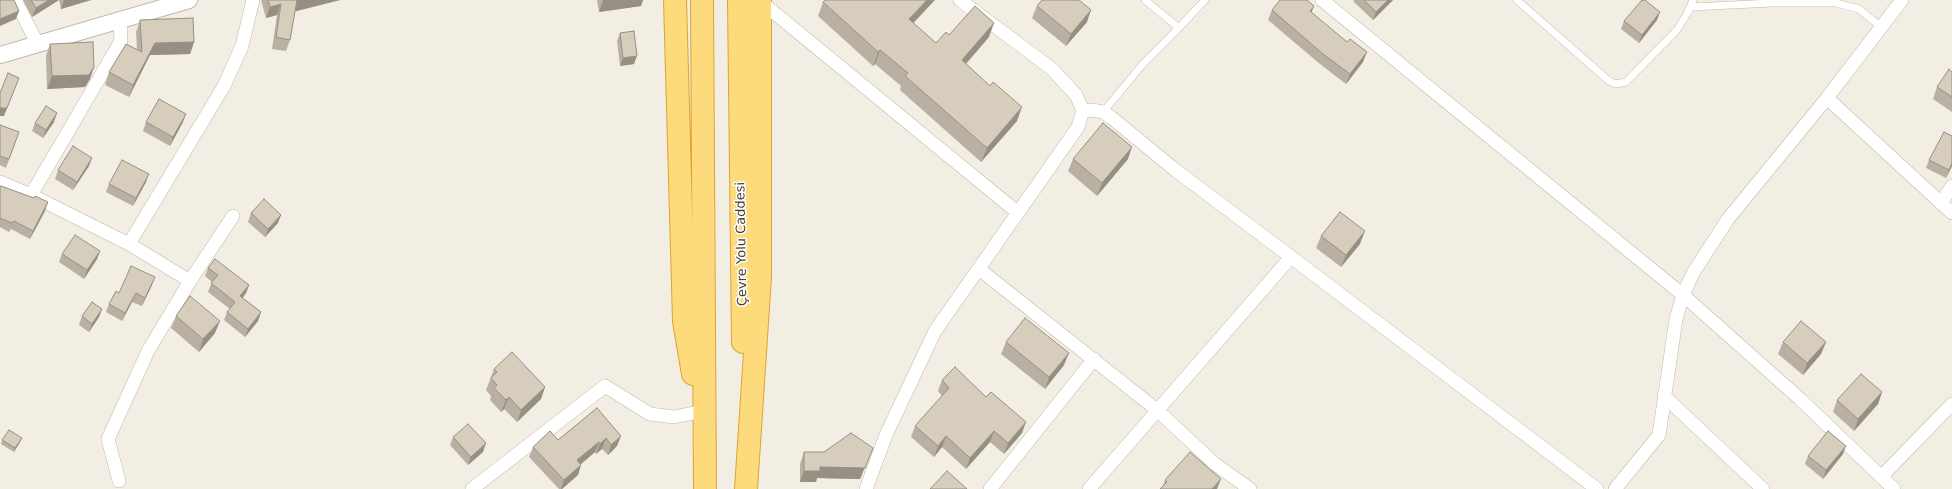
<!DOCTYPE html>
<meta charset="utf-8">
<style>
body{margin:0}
canvas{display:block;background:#f2eee4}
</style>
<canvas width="1952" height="489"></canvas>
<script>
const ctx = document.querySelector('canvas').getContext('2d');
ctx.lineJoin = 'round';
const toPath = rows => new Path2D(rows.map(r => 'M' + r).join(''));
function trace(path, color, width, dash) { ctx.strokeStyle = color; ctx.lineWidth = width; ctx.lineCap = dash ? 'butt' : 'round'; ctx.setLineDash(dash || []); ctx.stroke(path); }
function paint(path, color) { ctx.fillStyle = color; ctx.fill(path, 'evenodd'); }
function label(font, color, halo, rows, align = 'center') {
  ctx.font = font + ' "DejaVu Sans",sans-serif'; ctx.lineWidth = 3; ctx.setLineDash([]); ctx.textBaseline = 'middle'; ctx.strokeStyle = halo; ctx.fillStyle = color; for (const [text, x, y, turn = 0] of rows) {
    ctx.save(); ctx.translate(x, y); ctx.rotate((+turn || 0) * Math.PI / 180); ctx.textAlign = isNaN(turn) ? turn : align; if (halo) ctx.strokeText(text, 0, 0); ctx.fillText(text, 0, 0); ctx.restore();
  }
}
const service = toPath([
 [1145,0,1179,28],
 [1517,0,1609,81,1616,84,1626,82,1677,30,1687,14,1693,0],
 [1691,7,1772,3,1836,3,1859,9,1881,27],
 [1103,112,1143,64,1171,36,1205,0]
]);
const minor = toPath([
 [15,0,37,43],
 [1322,0,1683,295,1800,399,1894,489],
 [760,1,1017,212],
 [1827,98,1952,213],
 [1083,111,1092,110,1103,112,1112,118,1174,169,1291,257,1089,489],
 [0,182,31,195,129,244,190,281],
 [31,195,121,41,120,19],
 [1941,203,1952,186],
 [129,244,224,86,242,46,253,0],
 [1291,257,1597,489],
 [979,269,1157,410,1215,464,1250,489],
 [1664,396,1763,489],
 [1881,477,1952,404],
 [119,481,108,439,148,351,190,281,233,216],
 [472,489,605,386,650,414,674,417,699,412],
 [866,489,886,435,935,331,1078,127,1083,111,1076,95,1052,69,960,0],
 [990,489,1094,359],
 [1615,489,1659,435,1676,319,1683,295,1693,273,1728,219,1827,98,1902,0]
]);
const tertiary = toPath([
 [0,55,189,0]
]);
const trunk = toPath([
 [675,0,684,321,693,374],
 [702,0,705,489],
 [739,0,743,342],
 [746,489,760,277,760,0]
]);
trace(service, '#c0b9aa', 8);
trace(minor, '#c0b9aa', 14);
trace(tertiary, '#c0b9aa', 18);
trace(trunk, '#dca434', 24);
trace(service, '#fff', 7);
trace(minor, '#fff', 13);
trace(tertiary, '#fff', 16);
trace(trunk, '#fdda7c', 22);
paint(toPath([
 [23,0,91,0,61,9,59,0,32,17],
 [261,0,340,0,295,11,290,40,286,51,272,49,277,15,266,18],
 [597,0,643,0,641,6,599,12],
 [1354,0,1393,0,1373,20,1353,1],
 [823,2,913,23,936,43,949,35,989,37,966,64,1017,121,981,162,900,90,901,86,875,64,873,66,818,16],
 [1037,6,1087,22,1066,46,1032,18],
 [1272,10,1311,13,1363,62,1346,84,1320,64,1268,20],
 [140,20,194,42,190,54,150,55,129,97,105,85,109,72,137,49,136,32],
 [1657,20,1639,43,1621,29,1624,21],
 [620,33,634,64,620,66,617,41],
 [50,44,90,79,85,87,47,89,46,56],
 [1952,72,1952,112,1933,99,1937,87],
 [54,122,43,138,32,131,35,123],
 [146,122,183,122,170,146,143,131],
 [0,125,19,132,6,168,0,165],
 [1952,136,1952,166,1946,178,1926,168,1929,160],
 [1073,159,1128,159,1097,196,1068,171],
 [89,166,73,190,55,179,58,170],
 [146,182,133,206,106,192,109,184],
 [0,188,34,198,45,211,30,239,11,229,9,232,0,227],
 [251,213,278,223,265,237,248,222],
 [1321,236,1360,244,1341,267,1316,248],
 [100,251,97,259,84,279,59,262,62,254],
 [208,268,249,285,246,293,243,298,261,312,258,321,245,337,224,320,227,312,230,309,208,292,212,282,205,276],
 [152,285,142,306,132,302,122,321,106,312,109,304,119,293],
 [102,309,99,317,89,332,79,325,82,316],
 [176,316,215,333,199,352,171,328],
 [1006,342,1064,365,1045,389,1001,354],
 [1783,342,1826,342,1821,354,1803,375,1778,354],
 [494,369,545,387,541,399,517,422,504,409,501,412,490,400,491,396,486,390],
 [942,380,1022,433,1004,454,990,442,966,469,942,447,934,457,911,437,915,426,942,396,938,391],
 [1882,392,1878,404,1854,431,1833,412,1837,400],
 [597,408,617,446,608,455,602,449,596,454,595,452,581,464,578,475,562,489,559,489,529,457,533,447,558,440],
 [453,437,483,452,468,465,450,445],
 [22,438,20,442,14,452,1,444,2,440],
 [804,452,868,459,860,479,817,478,816,482,800,482,800,464],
 [1843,454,1823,479,1805,464,1808,456],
 [1221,479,1163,486,1165,480]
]), '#b9b0a3');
paint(toPath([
 [49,0,59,0,32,17,36,8],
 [64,0,91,0,61,9],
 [297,0,340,0,293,12],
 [603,0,643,0,641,6,599,12],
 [927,0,935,0,904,33,909,19],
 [1388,0,1393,0,1373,20,1376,12],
 [281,4,277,15,266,18,270,7],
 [1314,6,1310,16,1310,11],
 [1091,10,1087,22,1066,46,1071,34],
 [19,11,16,19,0,26,0,19],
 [1660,12,1657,20,1639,43,1642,35],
 [994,23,989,37,957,74,962,60],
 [194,42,190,54,150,55,129,97,133,85,155,43],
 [880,50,875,64,873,66,878,52],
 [1367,52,1363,62,1346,84,1350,74],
 [637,56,634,64,620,66,623,58],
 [94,67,90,79,85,87,47,89,52,76],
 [19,78,4,116,0,116,0,108],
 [1022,107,1017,121,981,162,987,148],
 [57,113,54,122,43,138,46,130],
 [186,114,183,122,170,146,173,137],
 [1132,147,1128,159,1097,196,1102,183],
 [92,158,89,166,73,190,77,182],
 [1952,163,1952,166,1946,178,1949,170],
 [149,174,146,182,133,206,136,198],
 [48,202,45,211,30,239,33,231],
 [281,215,278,223,265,237,268,229],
 [1365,231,1360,244,1341,267,1346,255],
 [100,251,97,259,84,279,87,270],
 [155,277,152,285,142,306,145,298],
 [249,285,246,293,237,304,240,296],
 [136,293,132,302,122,321,125,313],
 [102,309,99,317,89,332,92,324],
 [261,312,258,321,245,337,248,329],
 [220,321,215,333,199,352,203,339],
 [1826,342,1821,354,1803,375,1807,363],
 [1069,353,1064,365,1045,389,1049,377],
 [545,387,541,399,517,422,521,410],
 [1882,392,1878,404,1854,431,1858,419],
 [509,397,504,409,501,412,506,400],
 [1026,422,1022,433,1004,454,1008,443],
 [994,431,990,442,966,469,970,458],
 [621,436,617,446,608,455,611,445],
 [946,436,942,447,934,457,938,446],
 [22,438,20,442,14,452,15,448],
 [606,438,602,449,596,454,600,444],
 [599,442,595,452,574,470,577,460],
 [486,443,483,452,468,465,471,457],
 [1846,446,1843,454,1823,479,1826,470],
 [873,448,860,479,817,478,816,482,800,482,804,471,820,467],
 [581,465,578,475,562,489,561,489,564,480],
 [1221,479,1217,489,1212,489]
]), '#969084');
const building = toPath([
 [0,0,14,0,19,11,0,19,0,0],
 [31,0,49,0,36,8,31,0],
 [268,0,299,0,297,0,290,40,276,37,281,4,270,7,268,0],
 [825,0,927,0,909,19,936,43,946,32,949,35,975,6,994,23,962,60,990,86,993,82,1022,107,987,148,905,76,908,73,880,50,878,52,823,2,825,0],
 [1042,0,1079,0,1091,10,1071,34,1037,6,1042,0],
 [1280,0,1307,0,1314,6,1310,11,1347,42,1350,39,1367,52,1350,74,1323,54,1272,10,1280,0],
 [1364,0,1388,0,1376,12,1364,0],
 [1642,0,1645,0,1660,12,1642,35,1624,21,1642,0],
 [193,18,194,42,155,43,133,85,109,72,126,44,142,52,140,20,193,18],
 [634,31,637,56,623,58,620,33,634,31],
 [93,42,94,67,89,75,52,76,50,44,93,42],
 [1949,69,1952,72,1952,97,1937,87,1949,69],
 [8,73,19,78,7,108,0,108,0,93,8,73],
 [159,99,186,114,173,137,146,122,159,99],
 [46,106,57,113,46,130,35,123,46,106],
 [1103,123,1132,147,1102,183,1073,159,1103,123],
 [0,125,19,132,9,159,0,156,0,125],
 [1944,132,1952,136,1952,163,1949,170,1929,160,1944,132],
 [73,146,92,158,77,182,58,170,73,146],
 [122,160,149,174,136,198,109,184,122,160],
 [1,186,34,198,35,196,48,202,33,231,14,221,12,223,0,218,0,188,1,186],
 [264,199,281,215,268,229,251,213,264,199],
 [1340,212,1365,231,1346,255,1321,236,1340,212],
 [75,235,100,251,87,270,62,254,75,235],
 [215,259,249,285,240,296,261,312,248,329,227,312,235,302,211,283,218,275,208,268,215,259],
 [131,266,155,277,145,298,136,293,125,313,109,304,116,291,119,293,131,266],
 [190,296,220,321,203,339,176,316,190,296],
 [92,302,102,309,92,324,82,316,92,302],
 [1025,318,1069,353,1049,377,1006,342,1025,318],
 [1801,321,1826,342,1807,363,1783,342,1801,321],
 [512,352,545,387,521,410,509,397,506,400,494,388,497,385,491,378,497,372,494,369,512,352],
 [955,367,986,397,991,392,1026,422,1008,443,994,431,970,458,946,436,938,446,915,426,949,388,942,380,955,367],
 [1861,374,1882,392,1858,419,1837,400,1861,374],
 [597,408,621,436,611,445,606,438,600,444,599,442,577,460,581,465,564,480,533,447,550,431,558,440,597,408],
 [468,424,486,443,471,457,453,437,468,424],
 [9,430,22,438,15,448,2,440,9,430],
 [1828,431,1846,446,1826,470,1808,456,1828,431],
 [851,433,873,448,865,468,820,467,820,471,804,471,804,452,824,452,851,433],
 [1190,452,1221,479,1212,489,1160,489,1167,482,1165,480,1190,452],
 [947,471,967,489,930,489,947,471]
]);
paint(building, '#d7cdbd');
trace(building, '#969084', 1);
label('13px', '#443f34', '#fff', [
 ["Çevre Yolu Caddesi",742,244,-91]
]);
</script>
